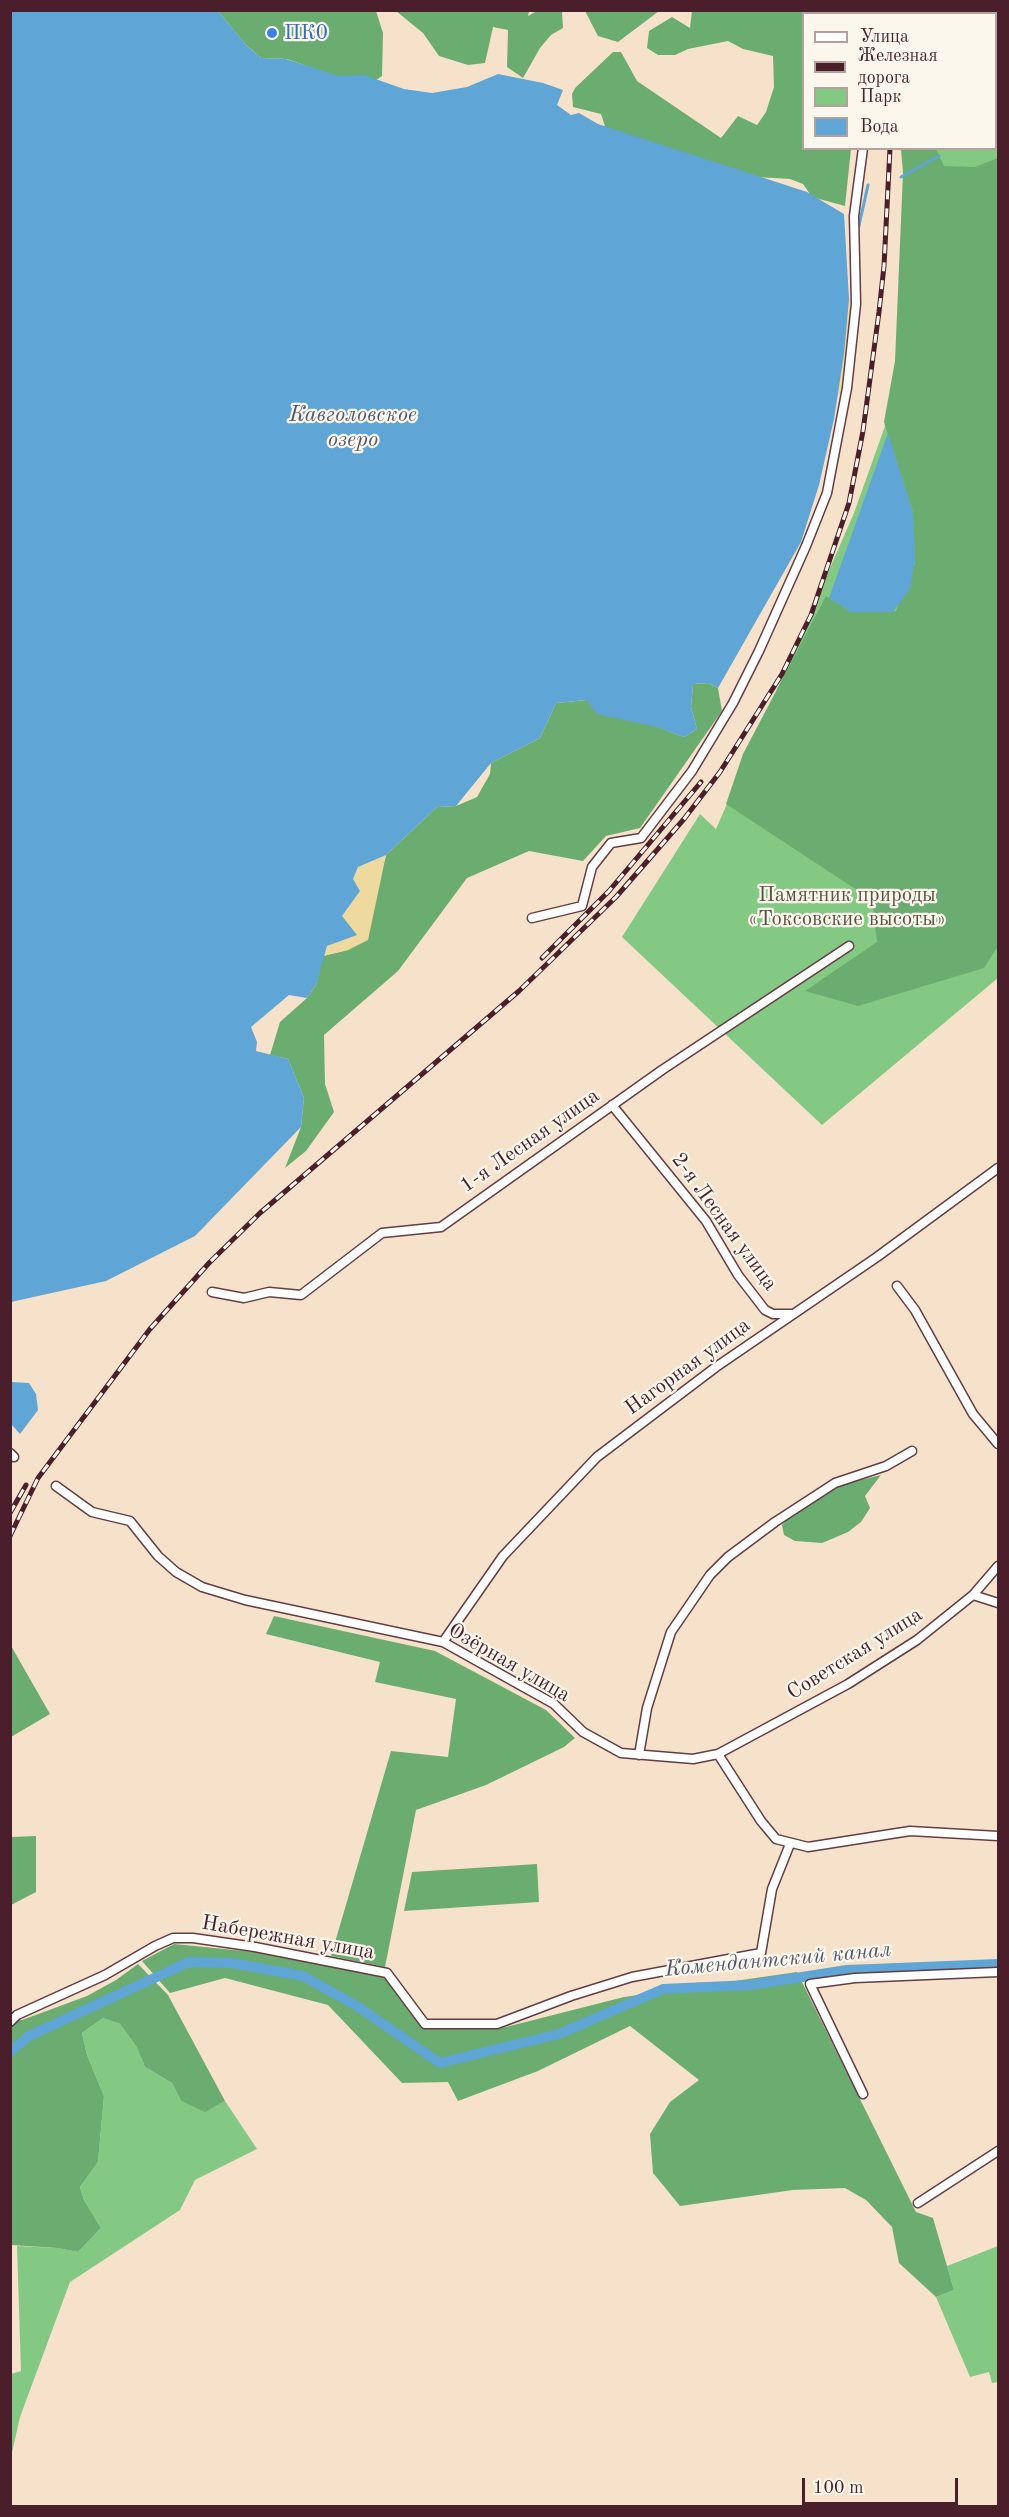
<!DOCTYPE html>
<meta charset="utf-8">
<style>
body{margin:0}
#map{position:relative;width:1009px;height:2517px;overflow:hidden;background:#f6e2ca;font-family:"Old Standard TT",serif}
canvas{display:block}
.frame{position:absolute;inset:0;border:12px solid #4a1f2b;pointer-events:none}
.legend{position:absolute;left:802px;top:12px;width:195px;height:138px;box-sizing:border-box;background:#fbf7ec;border:2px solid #b4a19f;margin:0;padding:8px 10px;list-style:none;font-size:18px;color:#4a1f2b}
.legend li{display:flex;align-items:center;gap:12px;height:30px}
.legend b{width:30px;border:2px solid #b4a19f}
.scale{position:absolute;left:802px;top:2478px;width:156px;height:27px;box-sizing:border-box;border:3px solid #4a1f2b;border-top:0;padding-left:8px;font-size:18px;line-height:21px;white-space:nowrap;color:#4a1f2b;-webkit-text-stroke:4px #fbf7ec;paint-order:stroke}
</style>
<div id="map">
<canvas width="1009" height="2517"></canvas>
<div class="frame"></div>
<ul class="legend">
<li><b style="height:8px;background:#fff"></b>Улица</li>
<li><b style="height:8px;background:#4a1f2b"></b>Железная дорога</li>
<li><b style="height:16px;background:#84c983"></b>Парк</li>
<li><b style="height:16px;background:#5fa5d5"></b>Вода</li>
</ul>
<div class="scale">100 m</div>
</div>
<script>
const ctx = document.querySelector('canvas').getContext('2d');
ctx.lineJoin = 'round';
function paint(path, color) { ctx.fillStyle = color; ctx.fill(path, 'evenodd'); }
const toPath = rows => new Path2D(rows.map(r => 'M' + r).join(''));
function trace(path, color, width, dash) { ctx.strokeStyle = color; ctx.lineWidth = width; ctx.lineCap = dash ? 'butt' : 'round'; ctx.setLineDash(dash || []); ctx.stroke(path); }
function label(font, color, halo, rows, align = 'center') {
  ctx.font = font + ' "Old Standard TT",serif'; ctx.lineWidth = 4.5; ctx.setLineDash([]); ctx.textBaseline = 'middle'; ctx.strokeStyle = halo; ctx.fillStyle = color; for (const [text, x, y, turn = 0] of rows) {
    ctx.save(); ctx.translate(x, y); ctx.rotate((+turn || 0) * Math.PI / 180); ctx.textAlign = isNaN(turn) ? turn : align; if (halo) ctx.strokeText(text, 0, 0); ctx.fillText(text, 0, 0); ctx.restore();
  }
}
paint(toPath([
 [947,11,998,11,998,978,822,1125,622,937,700,814,716,829,854,513,895,398,921,149,996,148,996,14,947,13],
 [103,2018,120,2024,136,2046,145,2067,172,2083,181,2101,205,2111,225,2101,257,2149,195,2180,180,2210,70,2282,20,2417,11,2457,11,2374,21,2371,17,2246,57,2248,78,2252,101,2228,84,2200,80,2187,98,2162,104,2096,87,2055,82,2033],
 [998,2246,998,2382,992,2383,989,2372,970,2377,936,2297,954,2290,947,2266]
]), '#84c983');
paint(toPath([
 [218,11,376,11,383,33,382,76,372,83,338,77,287,59,261,58,245,44],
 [396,11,529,11,528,16,537,11,562,11,563,28,551,35,540,48,523,78,507,67,508,30,493,27,485,63,468,65,439,56,423,33],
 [585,11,659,11,618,42,598,36],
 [692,11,866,11,866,14,804,14,804,148,851,149,845,206,812,197,803,184,790,179,757,177,611,145,601,114,573,107,572,94,575,88,613,52,621,52,637,81,721,138,738,116,757,125,766,112,774,87,773,56,743,49,728,41,688,49,675,55,658,55,647,48,649,31,672,17,690,28],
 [901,149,936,149,944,166,975,167,998,158,998,946,984,968,858,1006,805,991,877,942,872,900,726,804,743,754,826,596,851,612,896,611,915,563,913,513,884,422,895,361,903,173],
 [708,683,718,688,722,711,640,828,606,836,583,861,529,851,467,878,398,971,324,1035,325,1084,334,1112,306,1151,285,1168,301,1127,304,1098,288,1059,270,1055,280,1022,307,998,316,985,323,956,348,950,378,886,386,855,437,807,456,806,477,797,490,774,491,763,540,738,556,703,587,700,684,737,697,729,691,707,693,684],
 [881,1475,865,1496,870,1508,861,1522,848,1532,822,1543,795,1541,784,1535,782,1525,789,1517,836,1486],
 [274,1616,435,1651,546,1710,575,1738,564,1747,486,1785,416,1810,385,1967,331,1956,391,1751,448,1757,456,1699,375,1682,380,1662,266,1634],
 [10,1644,50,1714,11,1737,10,1737],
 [36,1836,36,1892,11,1905,11,1837],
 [537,1864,539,1902,404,1911,412,1872],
 [174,1944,255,1952,384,1976,424,2029,498,2029,624,1997,797,1972,916,2212,933,2218,954,2290,936,2297,899,2263,892,2227,866,2200,845,2188,793,2190,680,2206,653,2173,650,2134,670,2102,699,2080,630,2026,538,2071,458,2101,448,2082,402,2083,328,2005,225,1978,170,1993,142,1961],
 [138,1964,168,1995,225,2101,205,2112,181,2101,172,2083,145,2067,136,2046,120,2024,103,2018,82,2033,87,2055,104,2096,98,2162,80,2187,84,2200,101,2228,78,2252,57,2248,11,2245,11,2020,22,2020,87,1996,116,1980]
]), '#6bad71');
paint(toPath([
 [849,299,856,304,847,388,837,396],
 [386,855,368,940,348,950,323,956,342,916,360,891,353,879,358,867]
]), '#eeda9e');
paint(toPath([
 [10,11,218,11,246,45,261,58,286,59,339,76,364,75,404,89,432,93,467,87,498,74,543,83,563,90,557,105,571,115,579,113,598,124,807,192,844,214,849,299,844,354,834,419,819,485,801,542,718,688,708,683,693,684,691,707,697,729,684,737,657,727,597,714,586,700,556,703,540,738,491,763,456,806,437,807,386,855,358,867,353,879,360,891,342,916,357,935,327,946,316,985,307,998,289,995,251,1027,257,1042,256,1051,288,1059,304,1098,301,1127,195,1236,106,1281,11,1302],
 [888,433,913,513,915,560,910,589,893,612,851,612,829,598],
 [11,1382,29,1383,36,1394,38,1410,20,1434,11,1424]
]), '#5fa5d5');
trace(toPath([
 [901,177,939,156],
 [858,230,868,185]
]), '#5fa5d5', 3);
trace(toPath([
 [10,2052,29,2036,189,1962,232,1963,303,1976,357,2006,440,2063,559,2034,663,1989,751,1985,847,1970,998,1964]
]), '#5fa5d5', 10);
const minor = toPath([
 [873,14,873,10],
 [532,918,582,906,592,867,611,843,641,838,692,771,733,703,759,651,806,546,827,493,847,388,856,304,854,216,863,148],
 [612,1105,706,1221,738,1275,765,1310,773,1314,793,1314],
 [897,1286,915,1310,973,1414,998,1444],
 [212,1292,244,1298,269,1292,301,1295,382,1233,441,1227,662,1070,849,946],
 [10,1453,14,1457],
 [56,1486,92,1512,130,1521,158,1556,176,1572,202,1587,245,1600,443,1642,554,1704,583,1732,621,1753,693,1759,718,1754,761,1821,776,1839,808,1847,910,1831,998,1836],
 [973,1595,998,1603],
 [443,1642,503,1556,597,1457,716,1367,877,1257,998,1168],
 [718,1754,848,1684,917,1640,973,1595,998,1566],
 [639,1755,647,1708,671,1632,710,1575,728,1557,775,1522,835,1483,886,1466,912,1451],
 [10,2022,17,2015,105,1975,155,1946,173,1938,193,1938,255,1947,387,1973,425,2024,497,2024,571,1996,632,1977,761,1953,772,1889,790,1844],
 [863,2094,810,1984,855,1978,998,1972],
 [918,2203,998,2151]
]);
trace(minor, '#643c43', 11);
trace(minor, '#fff', 8);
const rail = toPath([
 [893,14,893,10],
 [905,14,905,10],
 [542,958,609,891,701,782],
 [10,1513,26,1485],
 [10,1536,38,1478,150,1329,209,1263,260,1213,519,991,616,897,684,819,720,772,782,674,811,615,849,503,863,431,879,312,884,266,890,148]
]);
trace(rail, '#4a1f2b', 5);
trace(rail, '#fbf7ec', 3, [9]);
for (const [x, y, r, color] of [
 [272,33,6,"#3f7fe0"]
]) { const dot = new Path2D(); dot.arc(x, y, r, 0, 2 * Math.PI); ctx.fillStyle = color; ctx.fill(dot); trace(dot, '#fbf7ec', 2); }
label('21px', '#366cbe', '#fbf7ec', [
 ["ПК0",284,33]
], 'left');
label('21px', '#5b5245', '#fbf7ec', [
 ["Памятник природы",847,895],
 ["«Токсовские высоты»",847,919]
]);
label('21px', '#4a1f2b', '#fbf7ec', [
 ["1-я Лесная улица",530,1141,-35],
 ["2-я Лесная улица",724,1222,54],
 ["Нагорная улица",688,1367,-36],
 ["Советская улица",855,1654,-32],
 ["Озёрная улица",509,1663,30],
 ["Набережная улица",288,1938,10]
]);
label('italic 22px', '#52556f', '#fbf7ec', [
 ["Кавголовское",353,415],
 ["озеро",353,440],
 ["Комендантский канал",778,1960,-5]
]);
</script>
